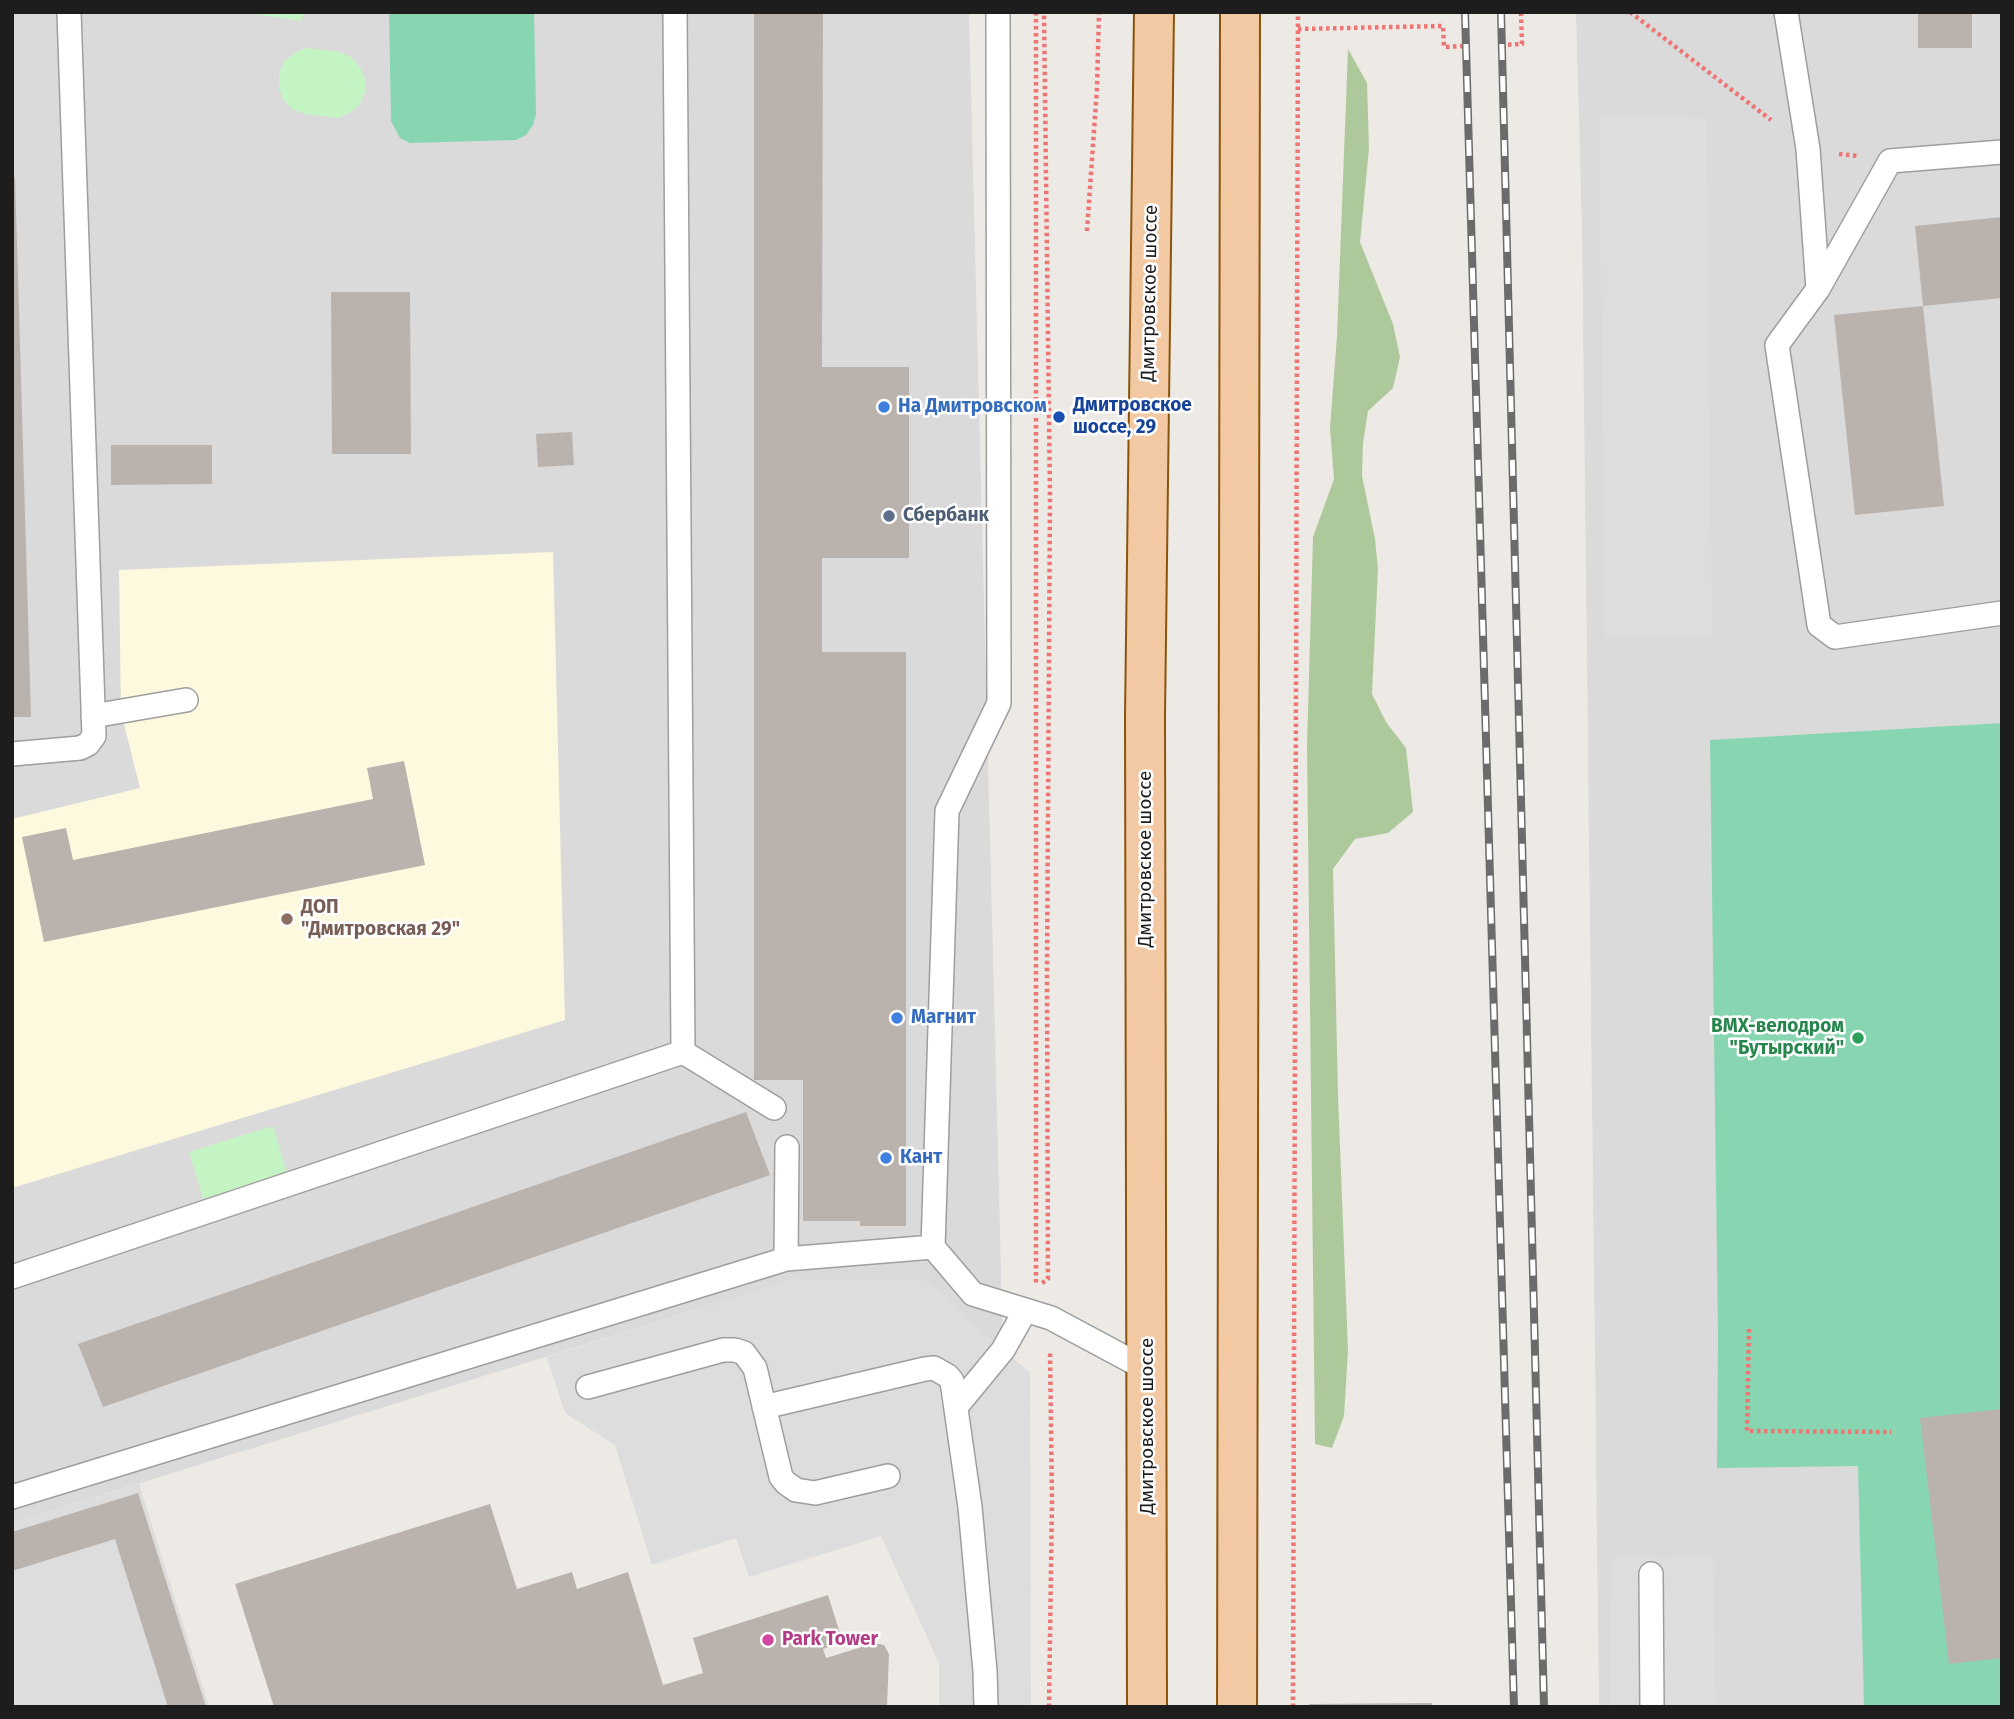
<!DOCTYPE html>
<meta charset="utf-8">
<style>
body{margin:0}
#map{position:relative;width:2014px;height:1719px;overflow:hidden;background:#ede9e4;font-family:"Fira Sans",sans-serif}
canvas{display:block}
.frame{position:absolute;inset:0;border:14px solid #1d1d1d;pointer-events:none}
</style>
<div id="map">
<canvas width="2014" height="1719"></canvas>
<div class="frame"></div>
</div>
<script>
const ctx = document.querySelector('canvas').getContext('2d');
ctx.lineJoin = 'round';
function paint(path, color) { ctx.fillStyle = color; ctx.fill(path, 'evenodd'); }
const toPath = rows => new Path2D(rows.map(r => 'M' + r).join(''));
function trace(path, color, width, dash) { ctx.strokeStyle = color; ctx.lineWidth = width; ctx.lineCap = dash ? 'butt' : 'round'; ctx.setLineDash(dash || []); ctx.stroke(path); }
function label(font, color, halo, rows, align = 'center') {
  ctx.font = font + ' "Fira Sans",sans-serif'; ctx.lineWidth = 5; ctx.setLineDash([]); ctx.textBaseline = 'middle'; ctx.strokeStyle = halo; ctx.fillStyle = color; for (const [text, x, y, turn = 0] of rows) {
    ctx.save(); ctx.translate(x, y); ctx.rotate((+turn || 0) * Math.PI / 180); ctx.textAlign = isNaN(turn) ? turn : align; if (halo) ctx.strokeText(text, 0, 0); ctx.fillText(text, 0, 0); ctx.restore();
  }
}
paint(toPath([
 [12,12,969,12,1003,1350,795,1279,12,1523],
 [1576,12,2002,12,2002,1707,1599,1707,1582,230]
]), '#dbdada');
paint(toPath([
 [553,552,565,1020,12,1188,12,819,140,788,121,712,119,570]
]), '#fcf9de');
paint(toPath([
 [1348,49,1367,83,1369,148,1360,242,1393,324,1400,357,1393,388,1368,411,1363,443,1362,476,1375,539,1378,569,1372,694,1386,722,1406,748,1413,812,1388,833,1355,839,1333,869,1338,1095,1348,1351,1344,1416,1332,1448,1315,1444,1307,746,1313,537,1334,479,1330,428,1337,336]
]), '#adc99c');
paint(toPath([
 [240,12,305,12,301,21],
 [306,48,340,52,351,57,360,67,365,79,365,92,360,104,351,112,338,118,305,114,292,109,283,99,279,87,279,74,284,62,294,53],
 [273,1126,287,1173,203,1199,189,1152]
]), '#c5f4c4');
paint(toPath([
 [389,12,534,12,536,114,533,125,526,135,516,140,410,143,400,138,391,121],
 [2002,723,2002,1707,1864,1707,1858,1466,1717,1468,1718,1337,1710,740]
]), '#88d6b1');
paint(toPath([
 [1706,117,1712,636,1605,638,1599,118],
 [795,1279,924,1279,1030,1373,1031,1707,939,1707,939,1663,881,1536,749,1577,736,1538,652,1565,615,1445,565,1413,547,1357],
 [139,1484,209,1707,12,1707,12,1523],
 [1713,1556,1715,1707,1610,1707,1609,1558]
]), '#ddd');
paint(toPath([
 [754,12,823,12,822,367,909,367,909,558,822,558,822,652,906,652,906,1226,860,1226,860,1221,803,1221,803,1080,754,1080],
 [1918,12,1972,12,1972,48,1918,48],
 [12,177,15,177,31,717,12,717],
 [2002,217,2002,298,1923,306,1915,226],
 [331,292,410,292,411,454,332,454],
 [1923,306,1944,506,1855,515,1834,315],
 [572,432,574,465,538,467,536,434],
 [111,445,212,445,212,484,111,485],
 [404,761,425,865,44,942,22,837,66,828,73,860,373,799,367,768],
 [746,1112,770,1175,103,1407,78,1344],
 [2002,1409,2002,1658,1949,1664,1920,1418],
 [138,1493,206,1707,168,1707,115,1539,12,1571,12,1532],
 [490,1504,517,1589,572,1572,577,1589,628,1572,663,1685,703,1673,693,1638,828,1595,843,1643,823,1649,826,1658,875,1643,884,1645,889,1654,887,1707,274,1707,235,1584],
 [1432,1703,1432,1707,1309,1707,1309,1704]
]), '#bab2ad');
const service = toPath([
 [998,12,999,703,947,811,933,1247,973,1294,1051,1318,1148,1370],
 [1786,12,1808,149,1818,289],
 [2002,152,1890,161,1818,289,1777,345,1819,625,1835,637,2002,613],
 [93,716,186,700],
 [12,754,80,748,88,744,94,736,69,12],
 [683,1052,774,1108],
 [786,1259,787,1147],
 [12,1277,683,1052,675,12],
 [588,1387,723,1350,735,1350,744,1353,755,1368,781,1477,786,1483,796,1490,815,1493,888,1476],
 [764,1407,925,1369,934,1368,948,1376,952,1381,970,1507,985,1671,986,1707],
 [956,1407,1003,1350,1025,1311],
 [12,1497,786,1259,933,1247],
 [1651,1574,1652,1707]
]);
const primary = toPath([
 [1147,1707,1145,716,1154,12],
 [1237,1707,1240,12]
]);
trace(service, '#9e9e9e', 26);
trace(primary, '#89540d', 42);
trace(toPath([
 [1036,12,1036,1283],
 [1630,12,1771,120],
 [1298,29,1443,26,1444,47,1466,46],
 [1501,45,1522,44,1521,12],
 [1839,154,1858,156],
 [1087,231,1097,88,1099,12],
 [1042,1283,1048,1279,1047,974,1050,497,1044,12],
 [1749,1329,1747,1431,1891,1432],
 [1049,1707,1052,1500,1050,1351],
 [1293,1707,1298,12]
]), '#ed7675', 4.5, [3.5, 3.5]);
trace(service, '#fff', 23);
trace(primary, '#f3c9a3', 38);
const rail = toPath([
 [1465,12,1514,1707],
 [1501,12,1544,1707]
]);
trace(rail, '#6b6b6b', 8);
trace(rail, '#fff', 5, [16]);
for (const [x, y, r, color] of [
 [884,407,7,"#3f7fe0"],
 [1059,417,7,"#1a4fb4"],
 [889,516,7,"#5c6f8a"],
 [287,919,7,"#8d6e63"],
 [897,1018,7,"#3f7fe0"],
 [1858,1038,7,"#2e9e5b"],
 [886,1158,7,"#3f7fe0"],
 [768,1640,7,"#d1479c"]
]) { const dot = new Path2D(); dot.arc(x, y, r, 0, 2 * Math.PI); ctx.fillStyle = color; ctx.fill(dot); trace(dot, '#fff', 2.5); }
label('19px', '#1d1d1d', '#fff', [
 ["Дмитровское шоссе",1150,293,-89],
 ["Дмитровское шоссе",1146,859,-90],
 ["Дмитровское шоссе",1148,1426,-90]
]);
label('bold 19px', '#164399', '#fff', [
 ["Дмитровское",1073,406],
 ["шоссе, 29",1073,428]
], 'left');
label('bold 19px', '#366cbe', '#fff', [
 ["На Дмитровском",898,407],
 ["Магнит",911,1018],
 ["Кант",900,1158]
], 'left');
label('bold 19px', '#4e5e75', '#fff', [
 ["Сбербанк",903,516]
], 'left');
label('bold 19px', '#785e54', '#fff', [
 ["ДОП",301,908],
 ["\"Дмитровская 29\"",301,930]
], 'left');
label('bold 19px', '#27864d', '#fff', [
 ["BMX-велодром",1844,1027],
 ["\"Бутырский\"",1844,1049]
], 'right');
label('bold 19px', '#b23c85', '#fff', [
 ["Park Tower",782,1640]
], 'left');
</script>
